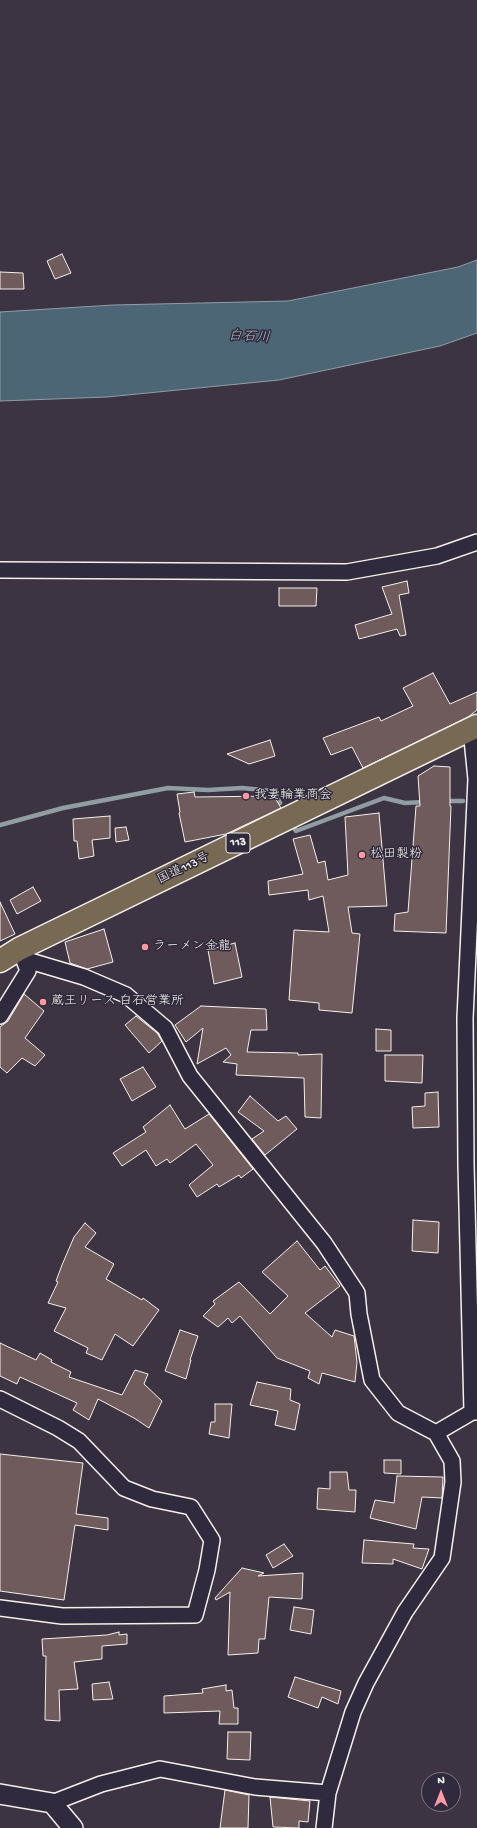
<!DOCTYPE html>
<meta charset="utf-8">
<style>
body{margin:0}
#map{position:relative;width:477px;height:1828px;overflow:hidden;background:#3c3443;font-family:"Gochi Hand",sans-serif}
canvas{display:block}
.north{position:absolute;left:421px;top:1772px;width:40px;height:40px;box-sizing:border-box;background:#2f2a3d;border:1px solid #7e7a81;border-radius:50%;rotate:0deg;font-size:11px;font-weight:700;line-height:16px;text-align:center;color:#f4f1e8}
.north::after{content:'';display:block;margin:auto;width:14px;height:18px;background:#ff9aa2;clip-path:polygon(50% 0,100% 100%,50% 72%,0 100%)}
</style>
<div id="map">
<canvas width="477" height="1828"></canvas>
<div class="north">N</div>
</div>
<script>
const ctx = document.querySelector('canvas').getContext('2d');
ctx.lineJoin = 'round';
function paint(path, color) { ctx.fillStyle = color; ctx.fill(path, 'evenodd'); }
const toPath = rows => new Path2D(rows.map(r => 'M' + r).join(''));
function trace(path, color, width, dash) { ctx.strokeStyle = color; ctx.lineWidth = width; ctx.lineCap = dash ? 'butt' : 'round'; ctx.setLineDash(dash || []); ctx.stroke(path); }
function label(font, color, halo, rows, align = 'center') {
  ctx.font = font + ' "Gochi Hand","Klee One",sans-serif'; ctx.lineWidth = 3; ctx.setLineDash([]); ctx.textBaseline = 'middle'; ctx.strokeStyle = halo; ctx.fillStyle = color; for (const [text, x, y, turn = 0] of rows) {
    ctx.save(); ctx.translate(x, y); ctx.rotate((+turn || 0) * Math.PI / 180); ctx.textAlign = isNaN(turn) ? turn : align; if (halo) ctx.strokeText(text, 0, 0); ctx.fillText(text, 0, 0); ctx.restore();
  }
}
const water = toPath([
 [477,260,477,333,440,346,279,380,107,397,0,401,0,312,113,305,288,301,458,267,477,260]
]);
paint(water, '#4d6676');
trace(water, '#909ea4', 1);
trace(toPath([
 [444,801,463,801],
 [0,825,63,808,168,788,208,790,242,788,273,791,280,803],
 [294,828,296,831,384,798,405,803,424,802]
]), '#909ea4', 4.5);
const building = toPath([
 [62,254,71,273,55,279,47,261,62,254],
 [0,272,23,273,24,289,0,289,0,272],
 [407,581,409,593,399,595,406,635,400,636,397,629,359,639,355,625,392,614,382,587,407,581],
 [279,588,317,588,316,606,279,606,279,588],
 [433,673,450,704,477,692,477,710,468,717,363,768,352,747,331,755,323,738,379,717,381,721,413,706,403,688,433,673],
 [270,740,275,756,249,764,227,754,270,740],
 [434,766,450,767,450,806,451,806,446,933,394,931,395,914,408,912,416,806,420,806,418,776,434,766],
 [194,792,195,797,274,796,281,808,226,834,185,842,179,813,180,812,177,794,194,792],
 [379,813,387,906,348,907,352,933,360,934,352,1013,319,1010,319,1003,289,1000,294,930,329,932,323,896,309,900,308,890,269,895,268,881,303,874,293,839,310,835,318,863,325,861,328,880,348,875,345,817,379,813],
 [110,816,110,838,92,840,94,856,79,859,77,841,74,841,73,819,110,816],
 [126,827,129,840,116,842,115,828,126,827],
 [33,887,41,901,17,914,10,900,33,887],
 [0,902,15,934,0,941,0,902],
 [104,929,113,962,87,969,70,963,65,942,104,929],
 [235,943,242,977,214,984,208,950,235,943],
 [24,994,44,1011,25,1038,45,1055,35,1066,22,1058,7,1073,0,1067,0,1027,8,1021,24,994],
 [201,1006,266,1009,267,1030,251,1030,247,1052,298,1053,298,1055,322,1054,321,1118,305,1117,304,1078,236,1075,237,1064,223,1062,231,1055,226,1048,197,1064,203,1028,186,1042,175,1025,201,1006],
 [136,1016,157,1033,162,1041,149,1053,125,1025,136,1016],
 [376,1029,391,1030,391,1051,376,1051,376,1029],
 [385,1055,423,1055,422,1083,385,1081,385,1055],
 [143,1067,156,1087,132,1101,120,1079,143,1067],
 [438,1092,439,1127,413,1128,412,1107,425,1106,425,1093,438,1092],
 [250,1096,278,1121,286,1116,297,1129,265,1155,252,1139,264,1131,238,1112,250,1096],
 [170,1105,185,1129,209,1114,253,1169,241,1178,239,1175,219,1187,217,1184,197,1197,189,1185,213,1165,196,1144,170,1163,167,1159,156,1166,146,1150,122,1166,113,1153,146,1132,143,1127,170,1105],
 [413,1220,439,1222,438,1253,412,1251,413,1220],
 [85,1223,96,1233,85,1247,114,1264,106,1279,142,1300,143,1298,159,1310,133,1346,115,1334,102,1360,86,1353,88,1348,54,1331,66,1308,48,1303,58,1282,56,1281,62,1265,74,1237,85,1223],
 [297,1241,320,1270,325,1266,340,1286,305,1313,332,1337,335,1330,354,1336,357,1362,355,1382,322,1373,319,1384,308,1378,310,1371,277,1358,240,1316,232,1323,228,1318,218,1327,203,1316,215,1304,213,1301,239,1282,270,1314,288,1296,262,1272,297,1241],
 [180,1330,198,1336,190,1360,191,1360,186,1379,165,1371,180,1330],
 [0,1343,36,1360,40,1353,52,1360,51,1362,71,1372,69,1377,122,1395,135,1370,148,1374,144,1384,162,1401,149,1428,134,1418,98,1399,89,1420,73,1410,77,1403,20,1377,17,1384,0,1376,0,1343],
 [257,1382,291,1389,290,1400,300,1404,295,1430,275,1425,278,1411,250,1405,257,1382],
 [215,1404,232,1404,229,1438,209,1434,211,1422,215,1422,215,1404],
 [0,1454,83,1463,76,1514,108,1518,108,1530,75,1525,64,1600,0,1591,0,1454],
 [384,1460,401,1460,401,1474,384,1473,384,1460],
 [330,1472,347,1472,349,1490,356,1490,355,1512,317,1509,318,1488,330,1489,330,1472],
 [397,1476,443,1477,442,1498,422,1497,416,1529,370,1518,375,1500,394,1503,397,1476],
 [364,1540,414,1544,413,1548,429,1549,422,1569,393,1559,393,1564,362,1563,364,1540],
 [284,1544,293,1556,273,1568,266,1555,284,1544],
 [242,1568,264,1573,258,1576,303,1573,302,1599,269,1597,265,1639,259,1639,258,1653,228,1655,230,1592,216,1600,215,1598,242,1568],
 [294,1607,314,1610,311,1634,290,1630,294,1607],
 [119,1632,119,1635,127,1634,127,1644,102,1646,102,1659,74,1662,78,1689,59,1690,60,1721,45,1720,46,1656,43,1656,42,1639,107,1635,119,1632],
 [295,1677,341,1691,338,1704,322,1697,318,1708,288,1697,295,1677],
 [109,1682,113,1699,93,1700,92,1684,109,1682],
 [226,1685,226,1691,232,1690,234,1708,238,1708,238,1724,219,1724,220,1711,164,1713,164,1696,203,1693,202,1689,226,1685],
 [228,1732,251,1732,250,1760,227,1759,228,1732],
 [225,1790,249,1795,248,1828,220,1828,225,1790],
 [270,1797,310,1801,308,1822,299,1821,299,1828,273,1827,270,1797]
]);
paint(building, '#6f5b5c');
trace(building, '#f4f1e8', 1);
const minor = toPath([
 [0,570,347,572,437,556,477,542],
 [471,729,476,779,465,1018,466,1165,472,1412],
 [19,949,30,961,84,977,126,995,165,1028,190,1076,324,1243,357,1293,359,1314,372,1380,398,1413,436,1433,452,1461,453,1482,442,1558,405,1612,366,1683,353,1712,328,1793,324,1828],
 [0,1016,28,971,21,952],
 [0,1399,58,1428,79,1441,124,1488,152,1499,191,1507,212,1540,207,1570,195,1615,62,1616,0,1608],
 [436,1433,472,1412,477,1412],
 [52,1803,101,1784,160,1769,255,1787,328,1793]
]);
const tertiary = toPath([
 [0,1794,52,1803,73,1828]
]);
const trunk = toPath([
 [0,961,19,949,477,726]
]);
trace(minor, '#f4f1e8', 18);
trace(tertiary, '#f4f1e8', 22);
trace(trunk, '#f4f1e8', 25);
trace(minor, '#2f2a3d', 15);
trace(tertiary, '#2f2a3d', 19);
trace(trunk, '#786954', 22);
for (const [x, y, r, color] of [
 [246,796,4,"#ff9aa2"],
 [362,855,4,"#ff9aa2"],
 [145,947,4,"#ff9aa2"],
 [43,1002,4,"#ff9aa2"]
]) { const dot = new Path2D(); dot.arc(x, y, r, 0, 2 * Math.PI); ctx.fillStyle = color; ctx.fill(dot); trace(dot, '#2f2a3d', 1.5); }
for (const [x, y, w] of [
 [238,843,24]
]) { const box = new Path2D(); box.roundRect(x - w / 2, y - 10, w, 20, 3); ctx.fillStyle = '#2f2a3d'; ctx.fill(box); trace(box, '#f4f1e8', 1); }
label('bold 12px', '#f4f1e8', null, [
 ["113",238,843]
]);
label('13px', '#f4f1e8', '#2f2a3d', [
 ["我妻輪業商会",254,796],
 ["松田製粉",370,855],
 ["ラーメン金龍",153,947],
 ["蔵王リース 白石営業所",51,1002]
], 'left');
label('13px', '#f4f1e8', '#2f2a3d', [
 ["国道113号",184,869,-26]
]);
label('italic 14px', '#b1b9ba', '#2f2a3d', [
 ["白石川",249,338,3]
]);
</script>
